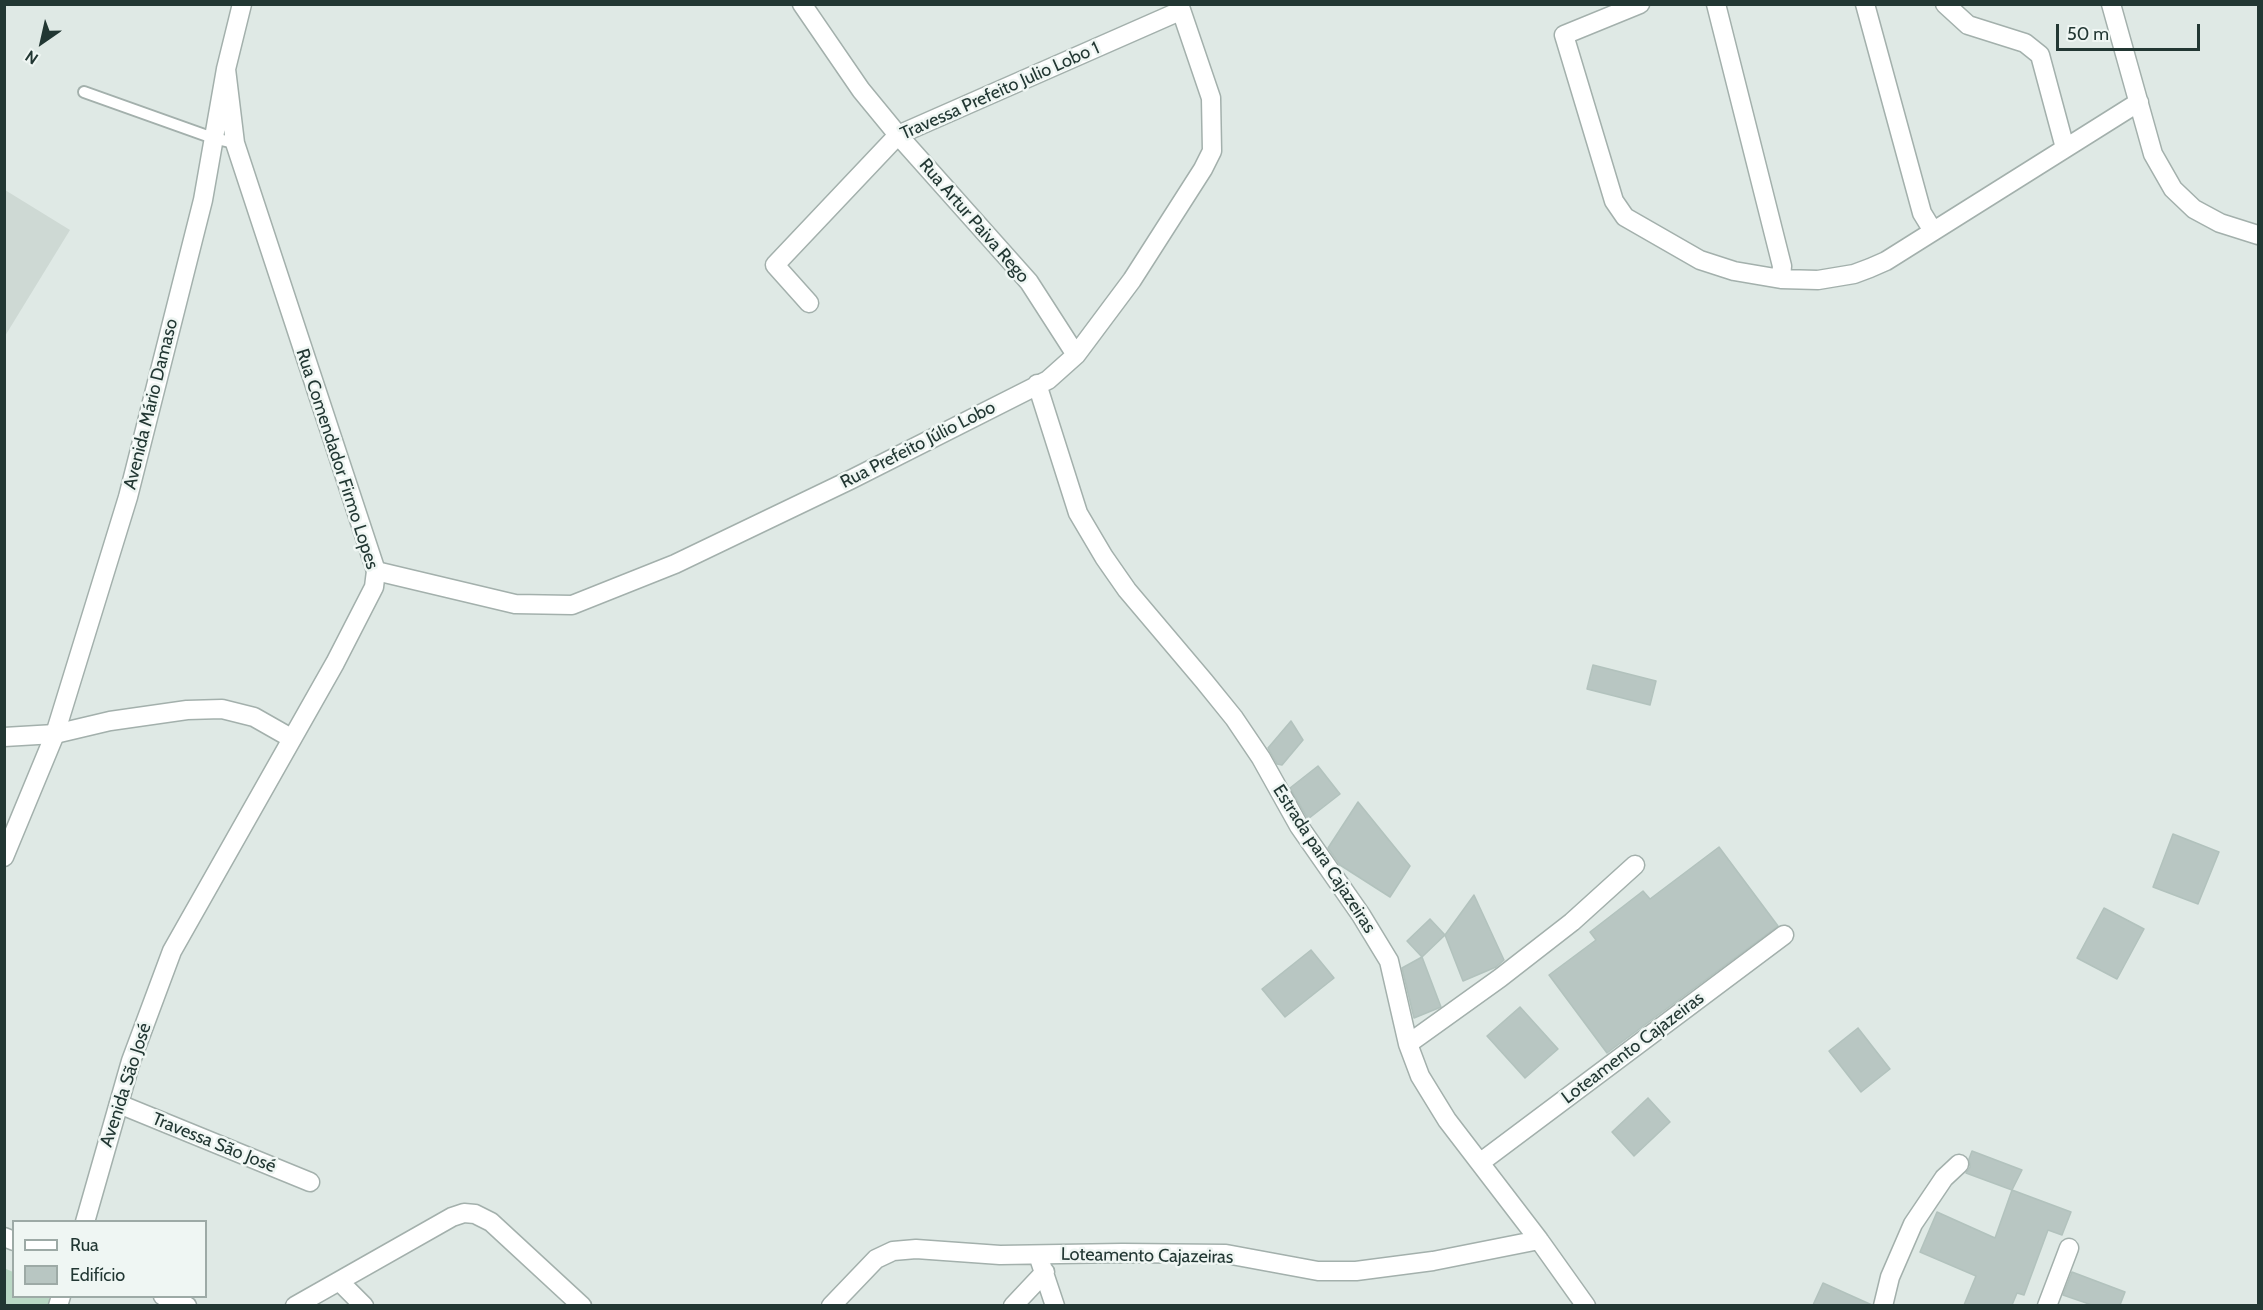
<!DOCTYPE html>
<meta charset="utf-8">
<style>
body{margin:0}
#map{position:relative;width:2263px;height:1310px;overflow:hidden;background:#dfe9e5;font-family:Cabin,sans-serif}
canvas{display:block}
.frame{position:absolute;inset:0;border:6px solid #223733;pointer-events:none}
.legend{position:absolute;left:12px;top:1220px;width:195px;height:78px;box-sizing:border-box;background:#eff6f3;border:2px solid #9daaa6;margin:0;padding:8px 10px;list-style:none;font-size:18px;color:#223733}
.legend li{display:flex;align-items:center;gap:12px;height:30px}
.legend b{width:30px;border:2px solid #9daaa6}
.north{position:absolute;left:12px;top:12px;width:60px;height:60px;-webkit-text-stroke:4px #eff6f3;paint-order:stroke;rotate:214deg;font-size:16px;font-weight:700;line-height:24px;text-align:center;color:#223733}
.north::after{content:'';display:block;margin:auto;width:21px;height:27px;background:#223733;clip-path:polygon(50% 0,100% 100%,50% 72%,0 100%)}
.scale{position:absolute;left:2056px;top:24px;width:144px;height:27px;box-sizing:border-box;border:3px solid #223733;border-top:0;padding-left:8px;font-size:18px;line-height:21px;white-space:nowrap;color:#223733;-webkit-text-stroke:4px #eff6f3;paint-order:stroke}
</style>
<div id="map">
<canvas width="2263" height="1310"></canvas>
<div class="frame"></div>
<ul class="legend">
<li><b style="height:8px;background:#fff"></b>Rua</li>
<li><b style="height:16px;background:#b8c6c2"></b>Edifício</li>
</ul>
<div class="north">N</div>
<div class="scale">50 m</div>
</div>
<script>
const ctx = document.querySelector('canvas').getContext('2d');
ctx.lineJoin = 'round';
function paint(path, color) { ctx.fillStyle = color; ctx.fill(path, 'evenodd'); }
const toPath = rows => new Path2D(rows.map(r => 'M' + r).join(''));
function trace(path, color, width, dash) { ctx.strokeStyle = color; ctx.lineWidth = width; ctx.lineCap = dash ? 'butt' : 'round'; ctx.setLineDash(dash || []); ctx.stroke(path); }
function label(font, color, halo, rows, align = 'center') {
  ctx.font = font + ' Cabin,sans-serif'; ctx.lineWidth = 5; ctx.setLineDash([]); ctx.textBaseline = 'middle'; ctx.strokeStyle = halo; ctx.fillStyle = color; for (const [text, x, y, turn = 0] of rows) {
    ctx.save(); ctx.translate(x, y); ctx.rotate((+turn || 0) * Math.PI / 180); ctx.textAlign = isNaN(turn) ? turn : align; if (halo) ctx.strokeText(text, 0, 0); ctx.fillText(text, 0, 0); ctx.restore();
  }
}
paint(toPath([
 [5,190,70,230,5,336]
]), '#ced9d4');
paint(toPath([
 [4,1268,13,1272,14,1296,48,1297,50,1300,48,1305,5,1305]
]), '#bad8c5');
const building = toPath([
 [1593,665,1656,681,1650,705,1587,689,1593,665],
 [1291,721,1303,740,1282,765,1277,764,1268,748,1291,721],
 [1318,766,1340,794,1308,819,1290,788,1318,766],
 [1358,802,1410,866,1390,897,1340,865,1328,848,1358,802],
 [2173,834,2219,852,2198,904,2153,887,2173,834],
 [1719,847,1778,926,1607,1053,1549,975,1596,940,1590,932,1643,891,1650,899,1719,847],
 [1474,895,1504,960,1496,967,1463,981,1445,935,1474,895],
 [2104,908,2144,929,2117,979,2077,958,2104,908],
 [1430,919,1445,935,1422,957,1407,941,1430,919],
 [1311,950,1334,978,1285,1017,1262,989,1311,950],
 [1422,957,1441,1007,1414,1018,1402,968,1422,957],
 [1520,1007,1558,1049,1525,1078,1487,1036,1520,1007],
 [1858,1028,1890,1069,1861,1092,1829,1051,1858,1028],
 [1648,1098,1670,1122,1634,1156,1612,1132,1648,1098],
 [1972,1151,2022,1170,2012,1190,1966,1173,1970,1167,1969,1159,1972,1151],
 [2012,1190,2071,1212,2062,1235,2048,1230,2024,1295,2017,1293,2012,1305,1964,1305,1976,1276,1920,1252,1937,1212,1995,1238,2012,1190],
 [2072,1272,2125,1292,2120,1305,2092,1305,2063,1295,2072,1272],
 [1823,1283,1872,1305,1813,1305,1823,1283]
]);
paint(building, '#b8c6c2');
trace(building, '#b2c2bd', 1.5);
const service = toPath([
 [84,92,213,138,235,143]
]);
const minor = toPath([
 [802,4,861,90,898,135,1029,282,1076,355],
 [1640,4,1564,35,1614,201,1625,217,1700,260,1734,271,1781,279,1818,280,1854,274,1870,268,1886,261,2139,102],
 [1716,4,1782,266,1781,279],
 [1865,4,1922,213,1933,231],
 [1945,4,1968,25,2025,43,2040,55,2065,148],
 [2111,4,2153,154,2173,189,2194,209,2220,223,2258,235],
 [809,303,775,265,898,135,1180,11],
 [1037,384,1078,513,1104,557,1127,590,1204,681,1234,718,1261,758,1299,826,1361,915,1389,961,1408,1044,1420,1076,1447,1120,1539,1240,1586,1306],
 [376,571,515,604,572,605,675,564,850,480,1048,380,1076,355,1132,280,1203,169,1212,151,1211,98,1179,4],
 [4,737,55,734,110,721,187,710,222,709,254,717,291,738],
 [1408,1044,1500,978,1572,922,1635,865],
 [119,1104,310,1182],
 [1481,1162,1784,935],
 [1038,1255,1055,1306],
 [339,1281,364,1306],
 [163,1296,187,1306],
 [295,1306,452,1217,464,1213,475,1214,491,1222,582,1306],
 [831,1306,876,1259,893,1251,916,1249,1000,1255,1122,1253,1226,1254,1318,1271,1356,1271,1433,1261,1539,1240],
 [1013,1306,1045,1272],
 [1883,1306,1890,1277,1913,1224,1944,1178,1959,1164],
 [2047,1306,2069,1248]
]);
const tertiary = toPath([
 [4,857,55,734,128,497,203,200,226,69,242,4],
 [85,1222,131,1061,172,951,335,663,374,587,376,571,235,143,226,69],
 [4,1237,14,1241],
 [58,1306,61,1296]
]);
trace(service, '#a3b0ac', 14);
trace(minor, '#a3b0ac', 21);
trace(tertiary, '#a3b0ac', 21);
trace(service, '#fff', 10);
trace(minor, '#fff', 18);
trace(tertiary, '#fff', 18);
label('18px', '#223733', '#eff6f3', [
 ["Travessa Prefeito Julio Lobo 1",1000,91,-24],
 ["Rua Artur Paiva Rego",974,221,49],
 ["Avenida Mário Damaso",151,404,-76],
 ["Rua Prefeito Júlio Lobo",918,445,-27],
 ["Rua Comendador Firmo Lopes",337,459,72],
 ["Estrada para Cajazeiras",1324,859,57],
 ["Loteamento Cajazeiras",1633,1048,-37],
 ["Avenida São José",126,1085,-72],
 ["Travessa São José",214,1143,22],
 ["Loteamento Cajazeiras",1147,1256,1]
]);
</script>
